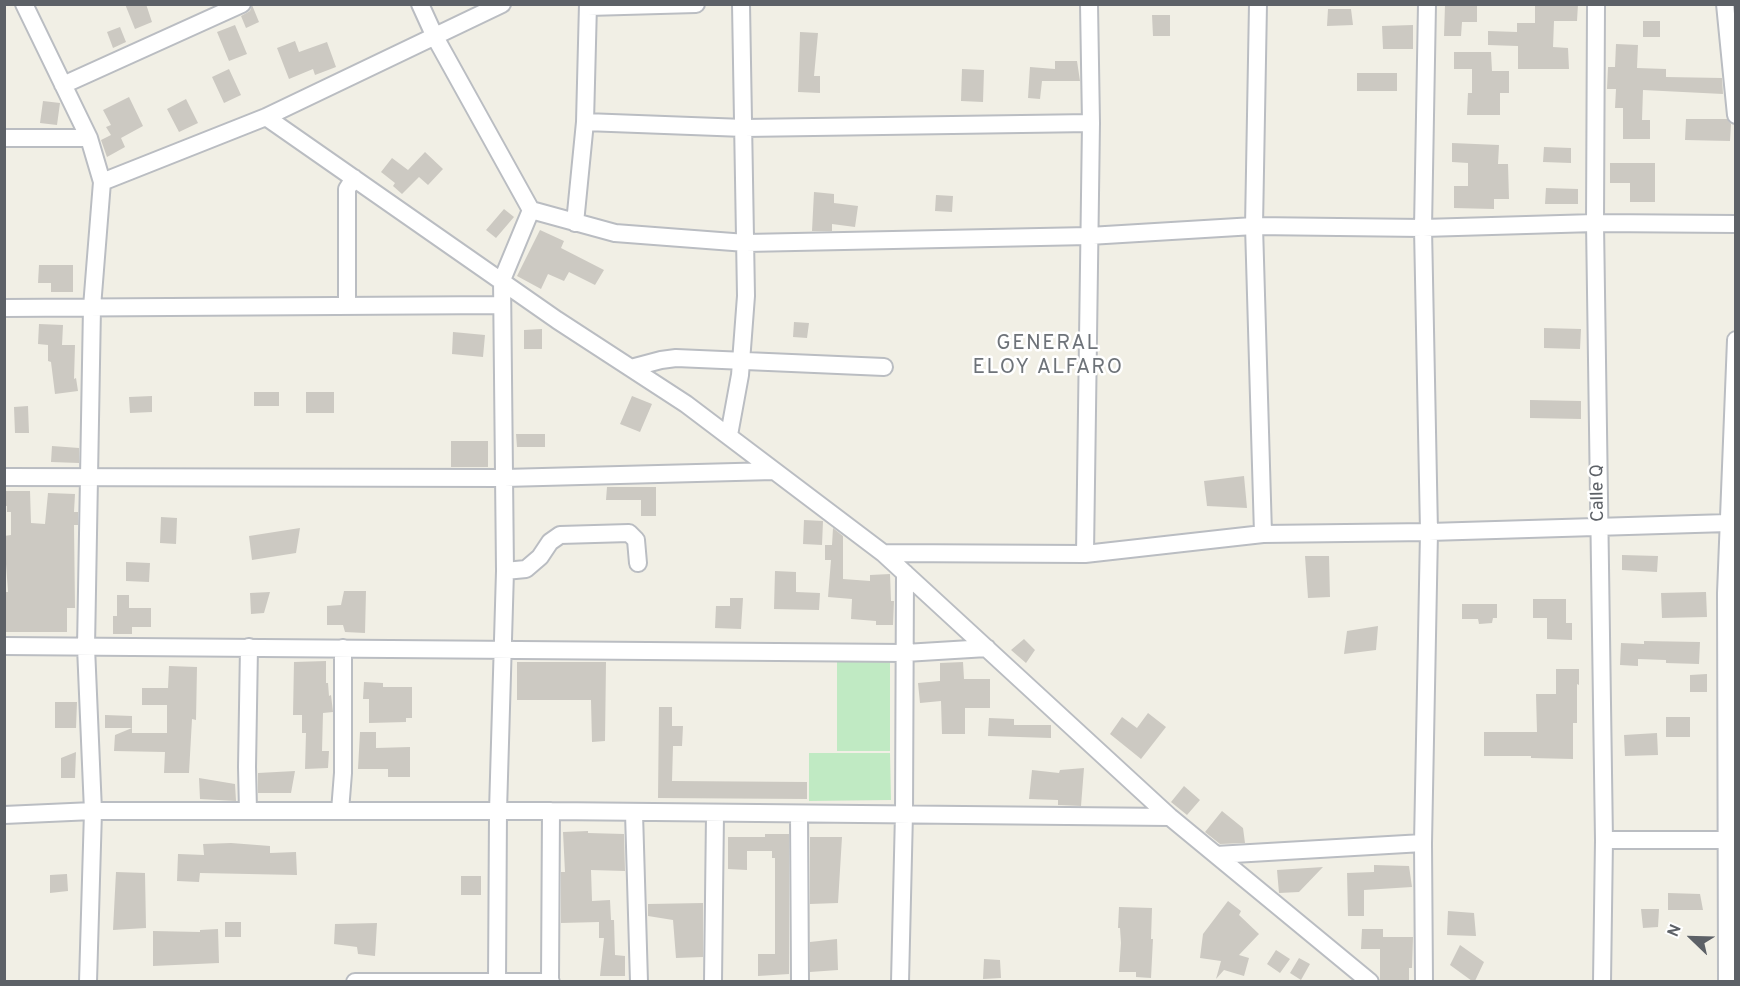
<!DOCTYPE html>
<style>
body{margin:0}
#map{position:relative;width:1740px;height:986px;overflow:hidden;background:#f1efe5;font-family:Overpass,sans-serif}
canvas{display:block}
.frame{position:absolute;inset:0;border:6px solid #5d6167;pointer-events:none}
.north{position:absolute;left:1662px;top:908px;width:60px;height:60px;-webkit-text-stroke:4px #fff;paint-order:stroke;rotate:293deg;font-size:16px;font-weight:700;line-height:24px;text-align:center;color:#5d6167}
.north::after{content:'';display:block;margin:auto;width:21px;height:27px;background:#5d6167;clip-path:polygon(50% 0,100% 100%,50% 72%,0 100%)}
</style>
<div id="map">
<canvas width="1740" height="986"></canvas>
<div class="frame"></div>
<div class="north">N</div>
</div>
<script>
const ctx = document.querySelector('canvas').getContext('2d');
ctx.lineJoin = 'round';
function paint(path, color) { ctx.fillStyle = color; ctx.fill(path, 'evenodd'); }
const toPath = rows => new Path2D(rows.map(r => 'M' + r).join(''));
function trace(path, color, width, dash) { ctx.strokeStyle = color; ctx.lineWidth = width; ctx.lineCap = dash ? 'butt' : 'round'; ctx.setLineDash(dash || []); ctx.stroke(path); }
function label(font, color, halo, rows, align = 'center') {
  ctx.font = font + ' Overpass,sans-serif'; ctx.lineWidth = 5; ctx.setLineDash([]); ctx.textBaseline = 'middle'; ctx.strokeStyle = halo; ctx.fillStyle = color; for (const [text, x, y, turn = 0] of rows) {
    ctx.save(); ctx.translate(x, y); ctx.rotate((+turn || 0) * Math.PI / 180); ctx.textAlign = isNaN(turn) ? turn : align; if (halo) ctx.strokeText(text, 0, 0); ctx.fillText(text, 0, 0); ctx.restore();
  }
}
paint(toPath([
 [837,658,890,658,890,751,837,751],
 [809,753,890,753,891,800,809,801]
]), '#c0eac3');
paint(toPath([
 [125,4,146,4,152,22,135,29],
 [1477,4,1477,22,1462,22,1461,36,1444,36,1445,5],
 [1535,4,1578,4,1577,21,1554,21,1553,47,1568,48,1569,69,1518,69,1518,46,1488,45,1488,31,1517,32,1517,23,1535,23],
 [252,5,259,22,246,28,241,16,250,11],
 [1328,9,1351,9,1353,25,1327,26],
 [1152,15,1170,15,1170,36,1153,36],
 [1643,21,1660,21,1660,37,1643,37],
 [235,25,247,54,229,61,217,32],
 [1413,25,1413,49,1383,49,1382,26],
 [120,27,126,42,113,48,107,32],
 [800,32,818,33,814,76,820,76,820,93,798,92],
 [295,41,299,52,327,42,336,67,315,75,313,69,289,79,277,48],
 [1616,44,1638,45,1637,68,1666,69,1666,77,1722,78,1723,94,1643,90,1642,120,1650,120,1650,139,1623,139,1623,108,1615,108,1616,89,1607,89,1608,67,1615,67],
 [1454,52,1491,52,1492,71,1509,71,1509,93,1500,93,1500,115,1467,115,1468,93,1472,93,1472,69,1454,69],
 [1055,61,1077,61,1080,81,1042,81,1040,99,1028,98,1030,67,1055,69],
 [229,69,241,95,224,103,212,77],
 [962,69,984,70,983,102,961,101],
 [1357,73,1397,73,1397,91,1357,91],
 [129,97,143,126,121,138,125,147,107,157,101,140,111,135,106,127,111,125,103,110],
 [186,99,198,123,179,132,167,109],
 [43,101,60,103,57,125,40,123],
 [1686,119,1727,119,1731,124,1730,141,1685,140],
 [1452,143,1499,145,1498,164,1508,164,1509,199,1494,199,1494,209,1454,208,1454,186,1468,186,1468,163,1452,162],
 [1544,147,1571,148,1571,163,1543,162],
 [425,152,443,169,428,185,419,177,402,194,393,186,395,183,381,172,392,158,408,170],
 [1610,163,1655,163,1655,202,1630,202,1630,183,1610,183],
 [1546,188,1578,189,1578,204,1545,204],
 [814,192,834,194,834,203,858,206,855,227,832,224,832,231,812,231],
 [936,195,953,196,952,212,935,211],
 [504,209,514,217,496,238,486,230],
 [540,230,564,241,561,248,604,270,595,285,569,272,564,281,548,274,541,289,517,276],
 [39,265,73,265,73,292,51,292,51,283,38,283],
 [794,322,809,323,807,338,793,337],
 [39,324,63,325,62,345,75,345,74,379,76,378,78,391,55,394,51,362,48,361,48,345,38,344],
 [1544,328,1581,329,1580,349,1544,348],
 [542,329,542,349,524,349,524,330],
 [453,332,485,335,483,357,452,354],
 [254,392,279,392,279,406,254,406],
 [306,392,334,392,334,413,306,413],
 [152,396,152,412,130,413,129,397],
 [632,396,652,404,640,432,620,424],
 [1530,400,1581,401,1581,419,1530,418],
 [28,406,29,433,15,433,14,407],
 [516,434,545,434,545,447,517,447],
 [451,441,488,441,488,467,451,467],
 [52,446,79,448,79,463,51,462],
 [1244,476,1247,508,1207,506,1204,481],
 [607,487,656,487,656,516,641,516,641,500,606,500],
 [4,491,30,491,31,523,45,524,48,493,75,494,74,512,78,512,78,525,74,525,75,608,67,608,67,632,4,632,4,592,8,592,4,536,11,535,11,512,7,512,7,506,4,506],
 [161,517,177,518,176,544,160,543],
 [804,520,823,521,822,545,803,544],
 [300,528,296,553,252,560,249,536],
 [833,528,843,536,843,579,870,581,870,575,890,574,891,601,894,601,893,625,876,625,876,621,851,619,852,599,828,597,831,560,825,560,825,545,832,545],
 [1622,555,1658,556,1657,572,1622,570],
 [1305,556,1329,556,1330,597,1308,598],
 [126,562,150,563,149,582,126,581],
 [775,571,796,572,796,592,820,593,819,610,774,609],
 [344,591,366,591,365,633,345,632,343,625,327,625,327,606,341,605],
 [270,592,264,613,251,614,250,593],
 [1706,592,1707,617,1662,618,1661,593],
 [117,595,129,595,129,608,151,608,151,627,132,627,132,634,113,634,113,616,117,616],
 [730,598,743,598,741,629,715,628,716,606,730,606],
 [1533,599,1566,599,1566,623,1572,623,1572,640,1547,639,1547,618,1533,618],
 [1462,604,1497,604,1497,618,1493,618,1492,623,1479,624,1478,619,1462,619],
 [1378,626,1376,650,1344,654,1347,631],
 [1024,639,1035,650,1026,663,1011,650],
 [1644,641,1700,642,1699,664,1666,663,1666,660,1638,659,1638,666,1620,665,1621,643,1644,644],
 [326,661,326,683,328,683,329,696,331,695,333,712,323,713,322,751,329,751,328,768,305,769,306,733,302,733,302,715,293,715,294,662],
 [517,662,606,662,605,741,592,742,591,700,517,700],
 [963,662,964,679,990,679,990,708,965,708,965,734,942,734,941,701,920,703,918,683,940,681,940,663],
 [169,666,197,667,196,720,192,719,189,773,164,773,165,752,114,751,115,735,132,728,132,733,167,733,167,705,142,705,142,688,168,688],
 [1556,669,1579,669,1579,685,1577,684,1577,723,1573,723,1573,759,1531,758,1531,756,1484,756,1484,732,1537,732,1536,694,1556,694],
 [1707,674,1707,692,1690,692,1690,675],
 [364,682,383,683,383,687,412,687,412,718,406,718,406,722,369,723,369,699,363,699],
 [55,702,77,702,76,728,55,728],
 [659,707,672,707,672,726,683,726,682,746,673,746,672,781,807,782,807,799,658,798],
 [1148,713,1166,727,1141,759,1110,734,1122,717,1137,728],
 [105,715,132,716,132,728,105,728],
 [1666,717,1690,717,1690,737,1666,737],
 [989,718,1014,719,1014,725,1051,725,1051,738,988,736],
 [360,732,376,732,376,748,410,747,410,777,388,777,388,769,358,769],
 [1657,733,1658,755,1625,756,1624,735],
 [76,752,75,778,61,778,61,758],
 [1084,768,1081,806,1058,805,1058,800,1029,799,1032,770,1059,773,1060,770],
 [295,771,291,793,258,793,258,773],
 [199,778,235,784,236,801,200,799],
 [1184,786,1200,800,1187,815,1171,802],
 [1222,811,1243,828,1245,843,1220,844,1205,832],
 [588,831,588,833,624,834,625,871,591,870,592,901,610,900,611,920,614,920,615,955,625,956,625,976,600,976,604,938,599,938,599,922,561,923,561,872,565,872,563,832],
 [765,834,789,834,789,974,758,976,758,954,775,954,775,858,772,858,772,851,747,851,747,870,728,869,728,837,765,837],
 [810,837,842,837,838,903,810,904],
 [231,843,270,846,270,853,296,852,297,875,200,873,199,882,177,881,178,854,204,855,203,844],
 [1374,865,1409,866,1412,887,1364,890,1364,916,1348,916,1347,873,1374,872],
 [1323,867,1299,892,1279,893,1277,870],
 [116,872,145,873,146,928,113,930],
 [67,874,68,891,50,893,50,875],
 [461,876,481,876,481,895,461,895],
 [1668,893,1700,894,1703,910,1668,910],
 [1228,901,1241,911,1239,915,1259,934,1239,955,1249,958,1244,976,1224,970,1216,979,1221,961,1200,958,1203,934],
 [703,903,703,957,676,958,673,920,648,916,648,904],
 [1119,907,1152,908,1151,939,1153,939,1151,978,1136,977,1136,972,1119,972,1121,943,1120,928,1118,928],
 [1641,909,1659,909,1658,927,1643,928],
 [1448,911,1474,913,1476,936,1447,935],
 [225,922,241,922,241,937,225,937],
 [377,923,375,956,358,954,357,947,334,944,335,924],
 [218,929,219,963,153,966,153,931,200,932,200,930],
 [1362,929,1383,929,1383,937,1413,937,1412,968,1409,968,1409,981,1380,981,1380,949,1361,949],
 [837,939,838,970,810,972,810,942],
 [1460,945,1484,962,1475,981,1472,981,1450,965],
 [1276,950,1290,959,1280,973,1267,964],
 [1299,958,1310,964,1301,980,1290,973],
 [984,959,1000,960,1001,978,983,979]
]), '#ccc9c2');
const minor = toPath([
 [24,4,89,138,102,182,92,307,86,647,93,811,88,982],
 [420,4,435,37,531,210],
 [1258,4,1254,226,1263,534],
 [1596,4,1595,223,1604,840,1602,982],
 [1725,4,1736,115],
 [588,7,696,4],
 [63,85,242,4],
 [266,117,557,320,686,404,883,553,1170,817,1370,982],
 [585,122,744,128,1091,123],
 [4,138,89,138],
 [102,182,266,117,502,4],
 [575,223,585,122,588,4],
 [347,306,347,189,354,178],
 [4,308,502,305],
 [631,368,661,360,676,358,884,367],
 [729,435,740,375,746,296,741,4],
 [4,477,504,478,774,471],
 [883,553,1085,554,1263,534,1429,532,1728,523],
 [1085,554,1091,123,1089,4],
 [505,571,526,569,540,557,550,542,560,535,629,533,636,540,638,563],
 [4,646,905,653,987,648],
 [248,811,247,767,249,647],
 [340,811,343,773,343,648],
 [634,813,639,982],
 [799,814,800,982],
 [4,815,93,811,551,811,1170,817],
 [1604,840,1736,840],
 [1216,855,1423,843],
 [550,981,551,811],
 [355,982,551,982],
 [497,982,498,811,505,571,502,280,531,210,615,233,746,243,1089,236,1254,226,1423,228,1595,223,1736,224],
 [713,982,715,814],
 [900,982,904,813,905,573],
 [1424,982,1423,843,1429,532,1423,228,1427,4],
 [1727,982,1726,593,1736,340]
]);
trace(minor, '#babdc2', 20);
trace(minor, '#fff', 16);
label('18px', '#5d6167', '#fff', [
 ["Calle Q",1599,493,-91]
]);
ctx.letterSpacing = '1.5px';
label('21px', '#6e7379', '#fff', [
 ["GENERAL",1048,345],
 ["ELOY ALFARO",1048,369]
]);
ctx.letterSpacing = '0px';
</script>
